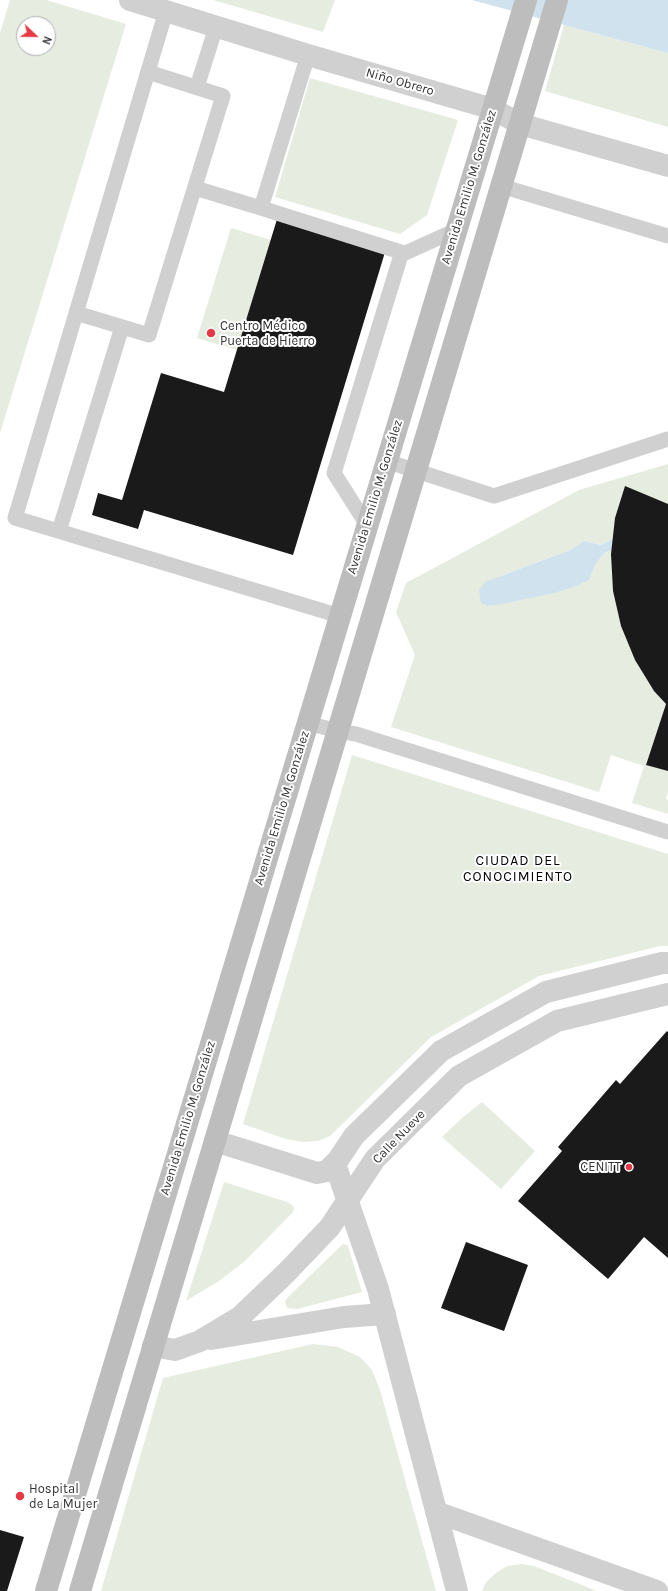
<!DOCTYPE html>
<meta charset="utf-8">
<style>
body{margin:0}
#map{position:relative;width:668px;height:1591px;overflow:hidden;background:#fff;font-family:Karla,sans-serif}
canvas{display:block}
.north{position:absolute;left:16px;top:16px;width:40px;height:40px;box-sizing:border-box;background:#fff;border:1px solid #adadad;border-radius:50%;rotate:112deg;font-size:11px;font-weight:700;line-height:16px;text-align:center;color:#333}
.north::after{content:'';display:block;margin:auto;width:14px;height:18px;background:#e63946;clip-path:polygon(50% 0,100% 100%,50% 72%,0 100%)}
</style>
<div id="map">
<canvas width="668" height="1591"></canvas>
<div class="north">N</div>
</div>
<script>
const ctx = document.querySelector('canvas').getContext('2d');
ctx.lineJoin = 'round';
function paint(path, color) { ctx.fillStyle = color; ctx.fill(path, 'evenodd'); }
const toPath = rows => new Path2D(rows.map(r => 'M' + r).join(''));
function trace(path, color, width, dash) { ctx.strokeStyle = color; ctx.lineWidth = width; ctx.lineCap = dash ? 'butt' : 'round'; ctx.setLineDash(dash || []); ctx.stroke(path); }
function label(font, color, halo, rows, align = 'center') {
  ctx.font = font + ' Karla,sans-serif'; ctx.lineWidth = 4; ctx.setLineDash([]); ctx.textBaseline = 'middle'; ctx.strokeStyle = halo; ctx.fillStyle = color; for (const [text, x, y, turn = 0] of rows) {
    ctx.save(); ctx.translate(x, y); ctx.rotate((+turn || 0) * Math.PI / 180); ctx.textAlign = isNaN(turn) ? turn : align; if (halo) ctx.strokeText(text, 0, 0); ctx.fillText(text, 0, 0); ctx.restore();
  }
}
paint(toPath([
 [10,0,46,0,126,24,0,433,0,33],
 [24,24,48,24,48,48,24,48],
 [213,0,335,0,323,32],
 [564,25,668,53,668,127,545,91],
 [310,78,458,120,427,215,400,234,275,197],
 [231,228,271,240,237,350,197,338],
 [668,464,668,504,613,539,601,545,584,541,570,550,498,577,488,606,551,594,589,580,595,565,604,553,612,550,613,591,621,626,635,660,654,691,666,704,646,764,668,771,668,791,666,799,668,800,668,814,632,803,644,766,611,755,599,792,391,727,415,655,396,612,406,583,579,490],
 [352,755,668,854,668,946,660,946,539,976,431,1037,330,1136,318,1141,304,1142,286,1139,243,1124],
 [482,1102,535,1151,501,1189,442,1137,462,1118],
 [224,1182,287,1202,292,1205,294,1208,293,1212,245,1261,219,1281,186,1301],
 [343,1244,348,1246,362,1292,297,1309,287,1308,285,1301,289,1296],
 [313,1344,338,1347,360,1357,372,1370,380,1390,436,1591,101,1591,163,1378],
 [521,1564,534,1566,597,1591,482,1591,486,1582,496,1573,507,1566]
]), '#e6ecdf');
paint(toPath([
 [472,0,668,0,668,53,564,25],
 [613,539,612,550,604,553,595,565,589,580,576,586,551,594,496,605,488,606,481,603,479,590,485,582,570,550,584,541,601,545]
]), '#cfe2ee');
paint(toPath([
 [278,216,386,249,293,555,144,510,138,529,92,515,98,493,122,500,161,373,224,392],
 [625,486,668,504,668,771,646,765,666,704,654,691,635,660,621,626,613,591,611,554,615,518],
 [667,1031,668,1032,668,1258,644,1237,608,1279,518,1201,562,1151,558,1147,616,1080,620,1084],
 [466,1242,528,1265,504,1331,441,1308],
 [0,1530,24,1537,7,1591,0,1591]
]), '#1a1a1a');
trace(toPath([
 [166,11,15,518,340,616],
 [197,87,216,27],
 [501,186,668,236],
 [195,188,261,208,308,55],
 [261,208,404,253],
 [76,313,149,335,223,96,148,72],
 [386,461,494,496,668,439],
 [367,525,334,473,401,255,456,230],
 [59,531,122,327],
 [307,723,338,731,356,734,668,832]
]), '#d0d0d0', 15);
trace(toPath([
 [130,0,308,55,493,109,520,124,668,166],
 [215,1141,317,1173,327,1171,338,1160,354,1136,441,1051,546,992,662,963,668,963],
 [335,1164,378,1289,457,1591],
 [211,1339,344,1317,385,1314],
 [153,1346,175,1350,200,1341,240,1317,286,1273,330,1227,375,1159,459,1076,557,1021,668,994],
 [436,1512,657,1591]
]), '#d0d0d0', 22);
trace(toPath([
 [46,1591,526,0],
 [80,1591,557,0]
]), '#bdbdbd', 22);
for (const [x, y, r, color] of [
 [211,333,5,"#e63946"],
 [629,1167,4,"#e63946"],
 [20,1496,5,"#e63946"]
]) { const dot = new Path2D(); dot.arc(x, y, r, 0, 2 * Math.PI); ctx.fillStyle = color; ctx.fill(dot); trace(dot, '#fff', 1.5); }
label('13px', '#333', '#fff', [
 ["Niño Obrero",400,82,16],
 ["Avenida Emilio M. González",469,187,-73],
 ["Avenida Emilio M. González",375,497,-73],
 ["Avenida Emilio M. González",282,808,-73],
 ["Avenida Emilio M. González",188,1118,-73],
 ["Calle Nueve",399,1137,-46]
]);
label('13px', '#333', '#fff', [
 ["Centro Médico",220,326],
 ["Puerta de Hierro",220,341],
 ["CENITT",621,1167,"right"],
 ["Hospital",29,1489],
 ["de La Mujer",29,1504]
], 'left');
ctx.letterSpacing = '1px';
label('14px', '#000', '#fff', [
 ["CIUDAD DEL",518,861],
 ["CONOCIMIENTO",518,877]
]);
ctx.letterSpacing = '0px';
</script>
